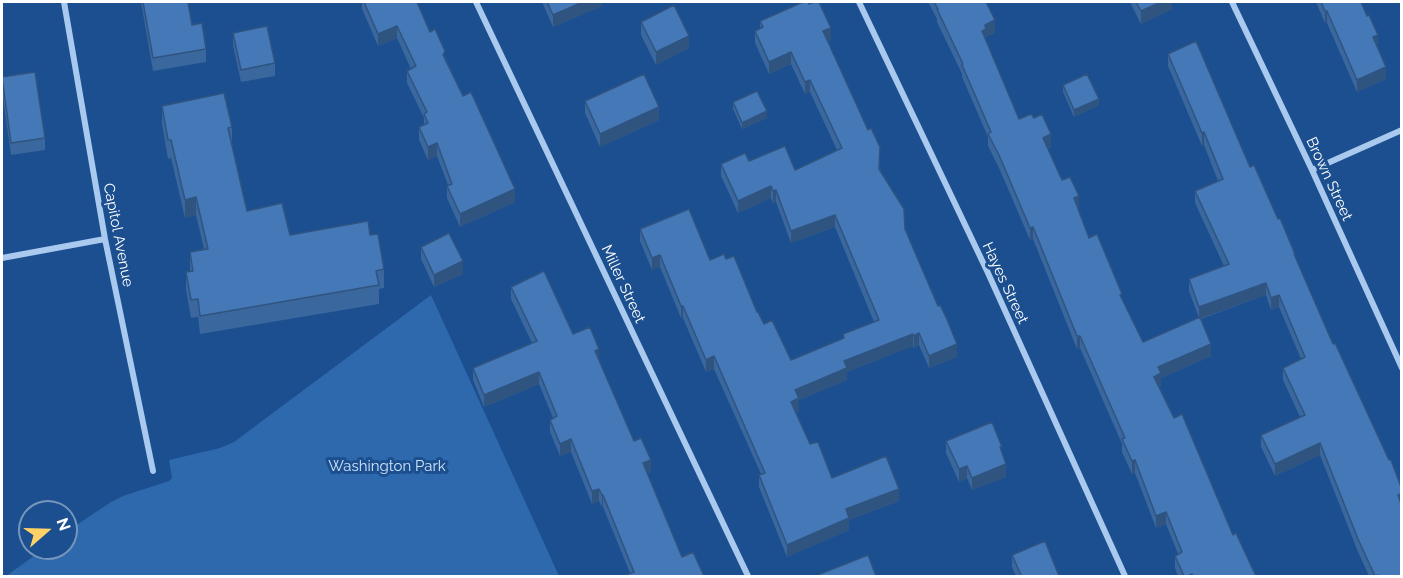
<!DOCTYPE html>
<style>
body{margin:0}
#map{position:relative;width:1403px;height:578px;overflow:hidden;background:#1b4f8f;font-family:Raleway,sans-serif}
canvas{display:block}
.frame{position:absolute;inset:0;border:3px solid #fff;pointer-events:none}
.north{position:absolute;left:18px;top:500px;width:60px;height:60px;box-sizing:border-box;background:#1b4f8f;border:2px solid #7695bc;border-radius:50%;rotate:70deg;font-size:16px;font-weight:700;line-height:24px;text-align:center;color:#fff}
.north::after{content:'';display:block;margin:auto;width:21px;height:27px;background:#ffd166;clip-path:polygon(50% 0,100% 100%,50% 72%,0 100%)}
</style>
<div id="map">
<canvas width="1403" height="578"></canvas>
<div class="frame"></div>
<div class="north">N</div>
</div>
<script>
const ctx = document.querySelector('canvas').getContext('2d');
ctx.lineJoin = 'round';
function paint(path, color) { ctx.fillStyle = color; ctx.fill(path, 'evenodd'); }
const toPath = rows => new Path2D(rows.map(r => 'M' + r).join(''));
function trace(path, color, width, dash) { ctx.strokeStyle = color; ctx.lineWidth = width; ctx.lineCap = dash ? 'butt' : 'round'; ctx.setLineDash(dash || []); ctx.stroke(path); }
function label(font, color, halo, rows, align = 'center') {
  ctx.font = font + ' Raleway,sans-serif'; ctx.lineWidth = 6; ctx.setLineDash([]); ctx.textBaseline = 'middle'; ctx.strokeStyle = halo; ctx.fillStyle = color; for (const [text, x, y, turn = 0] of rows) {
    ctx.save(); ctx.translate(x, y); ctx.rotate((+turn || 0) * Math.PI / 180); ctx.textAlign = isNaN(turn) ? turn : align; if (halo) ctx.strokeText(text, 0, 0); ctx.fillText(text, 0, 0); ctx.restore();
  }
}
paint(toPath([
 [431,295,559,576,6,576,45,548,66,548,66,532,111,502,123,496,169,481,172,478,169,460,220,448,234,442]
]), '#2e69ad');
trace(toPath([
 [64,2,105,239,153,471],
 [476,2,748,576],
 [859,2,988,273,1125,576],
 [1232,2,1312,170,1402,368],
 [1312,170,1402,130],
 [2,258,105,239]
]), '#a9c9ee', 6);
paint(toPath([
 [141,2,188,2,192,25,206,49,206,62,153,71],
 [362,2,417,2,430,32,445,57,463,96,515,202,460,227,447,198,447,186,448,185,437,156,428,160,419,140,419,127,424,125,424,118,407,83,407,71,411,69,397,38,378,46,362,9],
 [542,2,605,2,602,2,602,6,553,27],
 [928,2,986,2,995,33,986,37,986,41,1019,119,1051,147,1048,149,1062,180,1079,209,1078,209,1089,238,1122,299,1143,342,1199,318,1189,291,1189,279,1224,266,1195,203,1195,191,1218,181,1204,145,1202,146,1168,66,1168,54,1250,167,1278,219,1295,257,1401,576,1369,576,1358,552,1320,455,1275,476,1261,447,1261,435,1300,417,1283,380,1283,368,1301,359,1279,307,1271,310,1266,295,1201,319,1211,356,1161,378,1161,386,1159,387,1233,535,1256,576,1178,576,1175,568,1175,556,1178,554,1166,524,1156,528,1135,473,1132,474,1122,452,1122,444,1080,348,1077,349,1033,239,1030,240,999,168,988,146,988,137,962,77,962,74,937,22,937,19],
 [1130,2,1172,2,1172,9,1141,24],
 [1316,2,1361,2,1367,16,1378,47,1386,79,1357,92,1327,23,1325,23],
 [760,21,831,40,828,41,957,357,929,368,919,345,914,348,913,346,847,372,847,380,799,400,799,411,796,412,810,444,832,478,899,501,849,520,849,530,787,557,759,487,759,475,761,474,714,369,706,372,683,318,681,318,660,267,652,270,640,241,640,229,710,260,757,312,764,324,791,360,843,338,843,334,874,322,835,227,791,243,776,202,773,203,771,198,738,213,721,176,721,164,749,161,795,170,837,150,810,92,805,94,791,64,769,74,755,43,755,31,760,28],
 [641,22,689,48,656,65,641,35],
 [233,33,275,63,275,76,241,82,233,45],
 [2,77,45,138,45,150,11,155,2,92],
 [1063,85,1099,105,1074,117,1063,92],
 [585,101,659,120,600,147,585,113],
 [733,102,767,118,742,129,733,109],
 [162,106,232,127,232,143,247,211,290,235,370,235,384,269,384,288,379,289,379,304,200,334,198,317,191,318,186,290,186,272,190,271,190,252,204,249,196,215,185,218,171,158,168,159,162,124],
 [421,247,463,274,434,287,421,259],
 [511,287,573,334,599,361,634,441,651,472,647,474,682,557,704,576,630,573,603,507,602,507,599,501,592,504,571,452,560,456,550,432,550,420,553,418,539,384,484,407,473,380,473,368,532,343,511,299],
 [946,441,1002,452,1006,477,972,490,967,478,959,482,946,453],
 [1012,555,1059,576,1016,576,1012,567]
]), '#3a679d');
paint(toPath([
 [583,2,605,2,602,2,602,6,553,27,553,15],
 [1161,2,1172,2,1172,9,1141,24,1141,11],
 [1325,11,1327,11,1327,23,1325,23],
 [995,20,995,33,986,37,986,41,982,31,985,25],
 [397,26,397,38,378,46,378,34],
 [831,28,831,40,823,43,823,31],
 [1378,35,1378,47,1373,37],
 [689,36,689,48,656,65,656,52],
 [791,52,791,64,769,74,769,62],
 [1386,67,1386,79,1357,92,1357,80],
 [810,80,810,92,805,94,805,82],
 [1099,99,1099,105,1074,117,1074,110],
 [659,107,659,120,600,147,600,134],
 [767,111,767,118,742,129,742,123],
 [1204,132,1204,145,1202,146,1202,133],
 [1051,134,1051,147,1043,151,1043,138],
 [437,143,437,156,428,160,428,147],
 [771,186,771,198,738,213,738,201],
 [515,189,515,202,460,227,460,214],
 [776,190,776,202,773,203,773,191],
 [1079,196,1079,209,1074,211,1074,198],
 [196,197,196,215,185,218,185,200],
 [835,215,835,227,791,243,791,231],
 [1033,227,1033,239,1030,240,1030,228],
 [660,255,660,267,652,270,652,258],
 [463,261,463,274,434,287,434,275],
 [1266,283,1266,295,1199,319,1199,307],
 [1279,295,1279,307,1271,310,1271,298],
 [681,306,683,306,683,318,681,318],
 [919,333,919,345,914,348,914,336],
 [913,334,913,346,847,372,847,380,799,400,799,411,791,414,791,402,795,390,844,361],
 [1077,336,1080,336,1080,348,1077,349],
 [957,344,957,357,929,368,929,356],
 [1211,344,1211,356,1161,378,1161,386,1154,389,1154,377,1158,367],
 [599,349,599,361,595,351],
 [714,356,714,369,706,372,706,360],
 [539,372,539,384,484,407,484,395],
 [571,439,571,452,560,456,560,444],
 [1320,443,1320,455,1275,476,1275,464],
 [651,460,651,472,643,476,643,463],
 [1135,460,1135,473,1132,474,1132,461],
 [1006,464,1006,477,972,490,972,478],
 [967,466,967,478,959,482,959,469],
 [599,489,599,501,592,504,592,491],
 [899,489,899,501,849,520,849,530,787,557,787,545,846,509],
 [1401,494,1401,506,1398,495],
 [602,495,603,495,603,507,602,507],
 [1166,512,1166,524,1156,528,1156,516]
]), '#305480');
const building = toPath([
 [143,2,188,2,192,25,202,23,206,49,153,58,143,2],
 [364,2,417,2,430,32,435,29,445,51,443,55,463,96,471,92,515,189,460,214,447,186,452,184,437,143,428,147,419,127,428,123,424,114,427,112,407,71,416,66,397,26,378,34,364,2],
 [547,2,583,2,553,15,547,2],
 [803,2,808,2,809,4,815,2,819,2,831,28,823,31,868,130,871,128,880,147,879,169,904,209,905,229,938,306,940,305,946,317,957,344,929,356,919,333,914,336,913,334,844,361,847,368,795,390,799,398,791,402,810,444,818,442,832,478,886,456,899,489,846,509,849,518,787,545,759,475,765,473,714,356,706,360,683,306,681,306,660,255,652,258,640,229,689,209,710,260,724,254,726,259,734,256,757,312,758,312,764,324,772,320,791,360,844,338,843,334,879,320,835,215,791,231,776,190,773,191,771,186,738,201,721,164,745,153,749,161,785,146,795,170,842,148,810,80,805,82,791,52,769,62,755,31,763,27,760,21,803,2],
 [934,2,986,2,995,20,985,25,986,29,982,31,1019,119,1031,114,1034,118,1042,114,1051,134,1043,138,1062,180,1070,177,1079,196,1074,198,1089,238,1097,234,1122,294,1120,295,1143,342,1200,317,1211,344,1158,367,1161,373,1154,377,1174,418,1182,414,1233,535,1236,533,1256,576,1193,576,1192,574,1188,576,1184,576,1175,556,1182,552,1166,512,1156,516,1135,460,1132,461,1122,439,1125,438,1080,336,1077,336,1033,227,1030,228,999,155,988,134,991,132,962,65,963,64,937,9,938,9,934,2],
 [1136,2,1161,2,1141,11,1136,2],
 [1321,2,1361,2,1367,16,1369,15,1378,35,1373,37,1386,67,1357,80,1327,11,1325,11,1321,2],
 [674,5,689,36,656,52,641,22,674,5],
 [267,26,275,63,241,70,233,33,267,26],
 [1196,41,1250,167,1254,165,1278,219,1280,218,1295,254,1294,254,1333,344,1335,343,1389,460,1391,460,1401,487,1401,494,1398,495,1401,504,1401,576,1379,576,1378,575,1375,576,1358,539,1320,443,1275,464,1261,435,1305,415,1283,368,1305,357,1279,295,1271,298,1266,283,1199,307,1189,279,1229,264,1195,191,1223,179,1204,132,1202,133,1168,54,1196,41],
 [35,72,45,138,11,143,2,77,35,72],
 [644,74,659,107,600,134,585,101,644,74],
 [1087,74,1099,99,1074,110,1063,85,1087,74],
 [757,91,767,111,742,123,733,102,757,91],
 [224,93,232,127,228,128,247,211,282,203,290,235,368,221,370,235,378,234,384,269,376,271,379,285,200,316,198,299,191,300,186,272,193,271,190,252,208,249,196,197,185,200,171,140,168,140,162,106,224,93],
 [449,233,463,261,434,275,421,247,449,233],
 [544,271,573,334,590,327,599,349,595,351,634,441,641,438,651,460,643,463,682,557,693,552,704,576,623,576,634,572,603,495,602,495,599,489,592,491,571,439,560,444,550,420,557,416,539,372,484,395,473,368,537,341,511,287,544,271],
 [992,422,1002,447,1000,447,1006,464,972,478,967,466,959,469,946,441,992,422],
 [1045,541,1059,576,1020,576,1021,575,1012,555,1045,541],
 [868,555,876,576,815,576,868,555]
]);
paint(building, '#4478b7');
trace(building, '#305480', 1.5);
label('15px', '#fff', '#1b4f8f', [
 ["Brown Street",1329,179,65],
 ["Capitol Avenue",118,235,79],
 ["Hayes Street",1005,283,65],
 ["Miller Street",623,284,65]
]);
label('15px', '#cfe3fa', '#1b4f8f', [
 ["Washington Park",387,466]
]);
</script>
